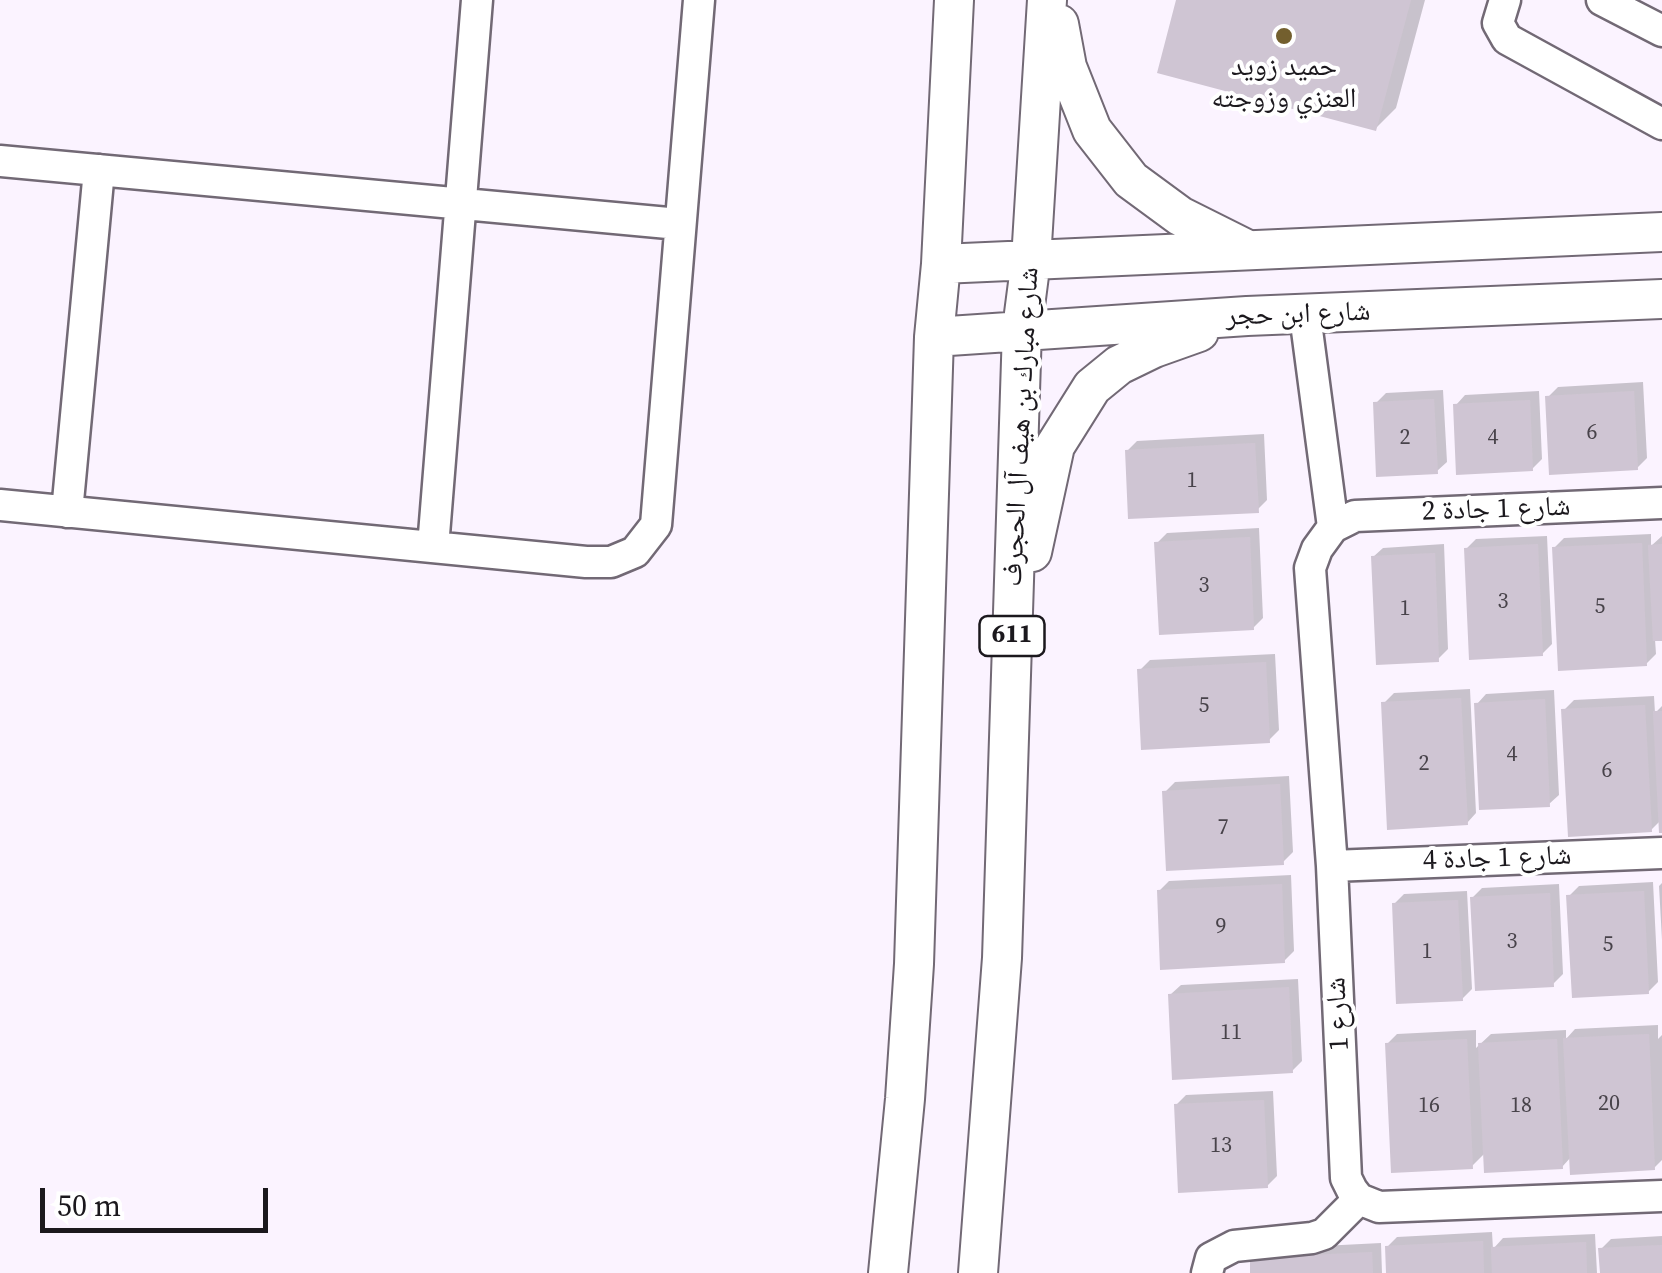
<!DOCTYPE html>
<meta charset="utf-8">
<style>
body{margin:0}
#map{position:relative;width:1662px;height:1273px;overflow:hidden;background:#fbf3ff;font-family:"Source Serif 4",serif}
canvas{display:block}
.scale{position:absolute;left:40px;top:1188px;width:228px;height:45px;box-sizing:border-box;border:5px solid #1b181d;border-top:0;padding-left:12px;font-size:30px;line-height:35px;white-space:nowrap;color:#1b181d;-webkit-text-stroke:8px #fff;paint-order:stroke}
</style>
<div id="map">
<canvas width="1662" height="1273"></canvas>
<div class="scale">50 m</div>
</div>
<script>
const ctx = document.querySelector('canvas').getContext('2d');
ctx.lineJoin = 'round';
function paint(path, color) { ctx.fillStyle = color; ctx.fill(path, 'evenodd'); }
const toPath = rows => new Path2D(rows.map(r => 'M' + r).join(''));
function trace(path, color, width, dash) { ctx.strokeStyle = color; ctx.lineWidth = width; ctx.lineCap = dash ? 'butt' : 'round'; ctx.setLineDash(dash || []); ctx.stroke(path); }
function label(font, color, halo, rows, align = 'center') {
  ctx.font = font + ' "Source Serif 4","Noto Naskh Arabic",serif'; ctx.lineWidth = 8; ctx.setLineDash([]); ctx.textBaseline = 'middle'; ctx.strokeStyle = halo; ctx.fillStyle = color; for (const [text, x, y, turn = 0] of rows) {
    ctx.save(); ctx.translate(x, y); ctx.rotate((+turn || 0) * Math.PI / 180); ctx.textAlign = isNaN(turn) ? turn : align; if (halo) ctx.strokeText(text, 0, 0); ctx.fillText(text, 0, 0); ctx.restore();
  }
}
paint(toPath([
 [1179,0,1425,0,1396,108,1376,128],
 [1643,382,1647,458,1637,468,1548,397,1558,387],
 [1443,390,1447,462,1437,471,1376,403,1386,393],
 [1539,391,1542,459,1532,469,1456,405,1465,395],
 [1264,434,1267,500,1257,510,1127,451,1137,441],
 [1259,528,1263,618,1253,628,1157,543,1167,533],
 [1651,534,1651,546,1662,536,1662,639,1655,639,1656,654,1646,664,1554,548,1564,538],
 [1547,536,1552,644,1542,654,1466,549,1476,539],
 [1444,544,1448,649,1438,659,1373,557,1383,548],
 [1275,654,1279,730,1269,740,1140,670,1150,660],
 [1470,689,1476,813,1467,823,1384,703,1394,693],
 [1554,690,1559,795,1549,804,1477,704,1486,694],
 [1654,696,1655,713,1662,706,1662,830,1661,820,1651,830,1564,710,1574,700],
 [1289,776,1293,852,1283,862,1165,792,1175,782],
 [1291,875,1294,951,1284,961,1159,891,1169,881],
 [1653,882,1658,982,1648,992,1569,896,1579,886],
 [1662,883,1662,940,1659,886],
 [1559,884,1563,974,1553,984,1472,898,1482,888],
 [1467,891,1472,989,1462,999,1394,904,1404,894],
 [1298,979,1302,1061,1292,1071,1171,994,1181,985],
 [1658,1025,1658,1039,1662,1035,1662,1160,1654,1168,1571,1157,1562,1167,1486,1152,1472,1166,1387,1044,1397,1034,1476,1030,1476,1048,1491,1034,1566,1030,1566,1039,1575,1029],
 [1273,1091,1277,1176,1267,1186,1176,1105,1186,1095],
 [1492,1232,1493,1249,1503,1238,1595,1234,1597,1273,1389,1273,1387,1247,1397,1237],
 [1662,1236,1662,1273,1602,1273,1601,1249,1611,1239],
 [1381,1243,1382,1273,1253,1273,1262,1249]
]), '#0003');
paint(toPath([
 [1176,0,1411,0,1376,131,1157,73],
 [1634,391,1638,470,1549,475,1545,396],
 [1434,399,1438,474,1376,477,1373,402],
 [1530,400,1533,471,1456,475,1453,404],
 [1255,443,1259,513,1128,519,1125,450],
 [1250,537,1254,630,1159,635,1154,542],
 [1642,543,1647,666,1558,671,1552,547],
 [1538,544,1543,656,1469,660,1464,548],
 [1662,544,1662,641,1653,641,1648,545],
 [1435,553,1439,662,1376,665,1371,556],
 [1266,662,1270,743,1141,750,1137,669],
 [1461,698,1468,825,1387,830,1381,702],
 [1545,699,1550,807,1479,810,1474,703],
 [1645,705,1652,832,1568,837,1561,709],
 [1653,711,1662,711,1662,833,1659,833],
 [1280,784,1284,865,1166,871,1162,791],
 [1282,884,1285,963,1160,970,1157,890],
 [1644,891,1649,994,1572,998,1566,895],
 [1550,893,1554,987,1475,991,1470,897],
 [1458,900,1463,1001,1396,1004,1392,903],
 [1289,987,1293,1073,1172,1080,1168,994],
 [1649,1034,1655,1170,1570,1175,1563,1038],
 [1467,1039,1473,1169,1391,1173,1385,1043],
 [1557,1039,1563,1169,1484,1173,1478,1043],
 [1264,1100,1268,1188,1178,1193,1174,1104],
 [1483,1241,1484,1273,1386,1273,1385,1246],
 [1586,1242,1587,1273,1492,1273,1491,1247],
 [1662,1245,1662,1273,1600,1273,1598,1248],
 [1372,1252,1373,1273,1250,1273,1250,1258]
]), '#cfc5d3');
const minor = toPath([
 [1505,0,1498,23,1507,39,1662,124],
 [1602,0,1662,31],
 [0,161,679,224],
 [1305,315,1333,527],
 [1662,503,1355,516,1333,527,1317,549,1310,568,1332,866,1346,1178,1352,1190,1359,1199,1379,1207,1662,1196],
 [0,505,586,562,611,562,635,552,656,525,699,0],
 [67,512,99,170],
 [433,547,477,0],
 [1332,866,1662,853],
 [1207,1273,1211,1258,1234,1246,1312,1238,1324,1234,1359,1199]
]);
const major = toPath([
 [1059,24,1067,67,1092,130,1131,180,1180,216,1246,249],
 [941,264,1662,232],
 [934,337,1247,316,1662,299],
 [1032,552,1055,446,1092,387,1119,365,1154,348,1199,332],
 [888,1273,905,1099,914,964,934,337,941,264,954,0],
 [978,1273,1002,958,1022,329,1031,260,1047,0]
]);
trace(minor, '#726975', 35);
trace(major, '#726975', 42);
trace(minor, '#fff', 30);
trace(major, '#fff', 38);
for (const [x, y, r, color] of [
 [1284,36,10,"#735f2e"]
]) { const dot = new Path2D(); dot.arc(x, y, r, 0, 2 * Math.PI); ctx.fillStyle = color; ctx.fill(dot); trace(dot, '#fff', 4); }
label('22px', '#48434a', null, [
 ["6",1592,433],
 ["2",1405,438],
 ["4",1493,438],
 ["1",1192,481],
 ["3",1204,586],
 ["3",1503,602],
 ["5",1600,607],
 ["1",1405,609],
 ["5",1204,706],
 ["4",1512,755],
 ["2",1424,764],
 ["6",1607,771],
 ["7",1223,828],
 ["9",1221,927],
 ["3",1512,942],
 ["5",1608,945],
 ["1",1427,952],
 ["11",1231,1033],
 ["20",1609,1104],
 ["16",1429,1106],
 ["18",1521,1106],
 ["13",1221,1146]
]);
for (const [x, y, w] of [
 [1012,636,65]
]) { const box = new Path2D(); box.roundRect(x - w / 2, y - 20, w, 40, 8); ctx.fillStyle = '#fff'; ctx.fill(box); trace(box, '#1b181d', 2.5); }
label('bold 25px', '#1b181d', null, [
 ["611",1012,636]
]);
label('28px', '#1b181d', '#fff', [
 ["حميد زويد",1284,68],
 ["العنزي وزوجته",1284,100]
]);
label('28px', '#1b181d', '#fff', [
 ["شارع ابن حجر",1298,315,-2],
 ["شارع مبارك بن هيف آل الحجرف",1022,427,-87],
 ["شارع 1 جادة 2",1496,510,-2],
 ["شارع 1 جادة 4",1497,859,-2],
 ["شارع 1",1339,1014,-93]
]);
</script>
